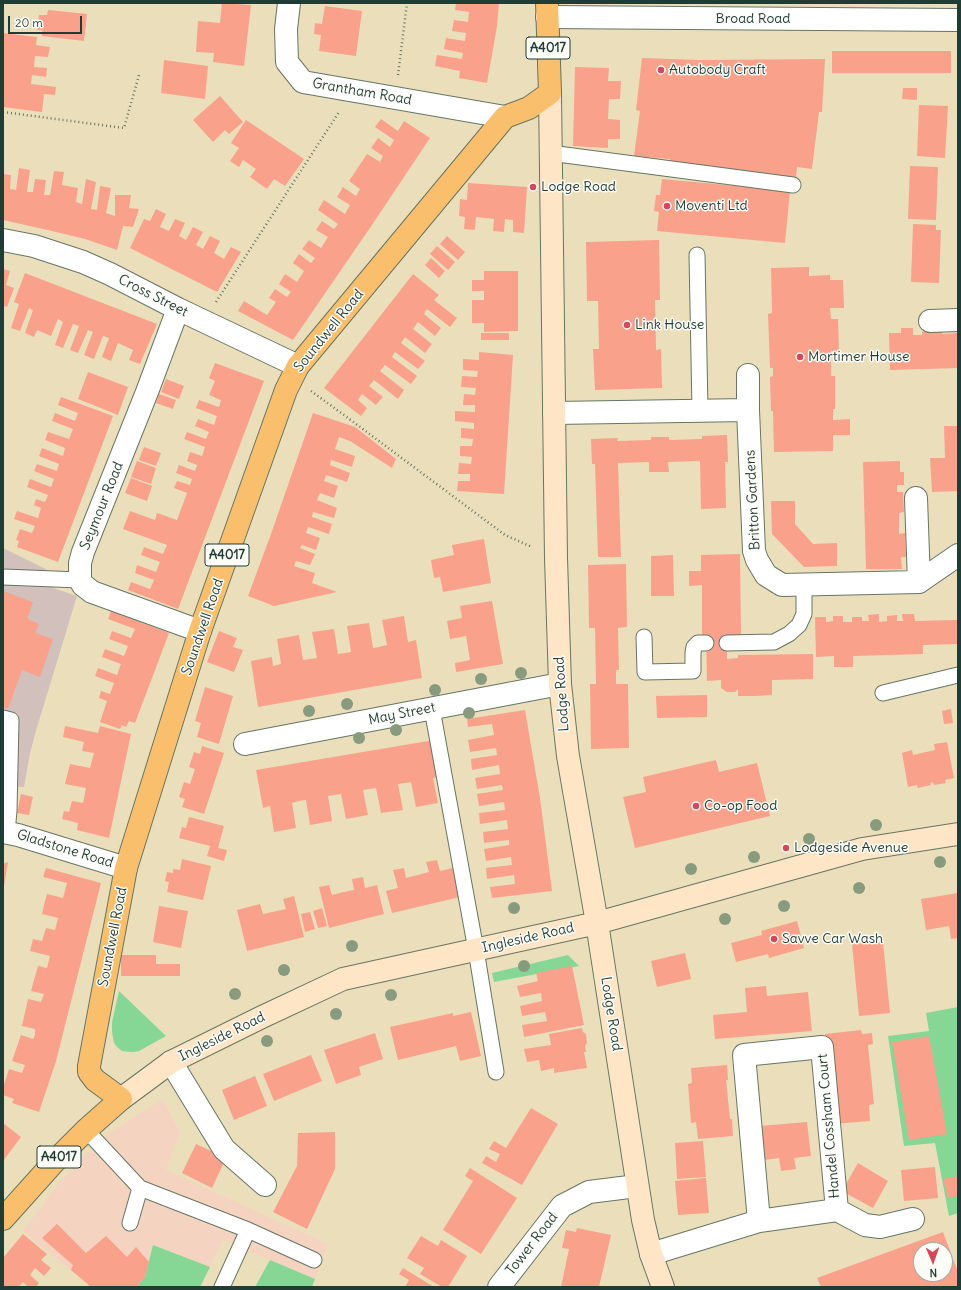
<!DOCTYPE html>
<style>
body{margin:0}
#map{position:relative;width:961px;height:1290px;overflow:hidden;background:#ebdfbb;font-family:Delius,sans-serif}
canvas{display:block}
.frame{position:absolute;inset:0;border:4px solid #1f3d34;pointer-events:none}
.north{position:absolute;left:913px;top:1242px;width:40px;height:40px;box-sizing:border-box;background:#fdfcf7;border:1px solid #a4b0a9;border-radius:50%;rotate:178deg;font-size:11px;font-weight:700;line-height:16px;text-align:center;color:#1f3d34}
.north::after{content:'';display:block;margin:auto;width:14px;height:18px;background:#d1495b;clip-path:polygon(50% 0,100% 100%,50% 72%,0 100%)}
.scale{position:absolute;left:8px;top:16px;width:74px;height:18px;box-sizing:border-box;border:2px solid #1f3d34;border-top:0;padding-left:5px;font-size:12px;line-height:14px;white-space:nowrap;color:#1f3d34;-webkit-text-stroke:3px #fdfcf7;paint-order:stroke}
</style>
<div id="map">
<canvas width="961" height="1290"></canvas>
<div class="frame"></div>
<div class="north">N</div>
<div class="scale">20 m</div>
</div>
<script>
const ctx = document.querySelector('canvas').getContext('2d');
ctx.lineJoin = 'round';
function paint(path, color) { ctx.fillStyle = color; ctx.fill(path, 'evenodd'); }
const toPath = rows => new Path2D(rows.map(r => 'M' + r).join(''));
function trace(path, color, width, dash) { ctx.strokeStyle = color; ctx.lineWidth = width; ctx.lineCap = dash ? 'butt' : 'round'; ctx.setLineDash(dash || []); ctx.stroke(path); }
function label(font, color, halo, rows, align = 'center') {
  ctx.font = font + ' Delius,sans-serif'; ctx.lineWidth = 3; ctx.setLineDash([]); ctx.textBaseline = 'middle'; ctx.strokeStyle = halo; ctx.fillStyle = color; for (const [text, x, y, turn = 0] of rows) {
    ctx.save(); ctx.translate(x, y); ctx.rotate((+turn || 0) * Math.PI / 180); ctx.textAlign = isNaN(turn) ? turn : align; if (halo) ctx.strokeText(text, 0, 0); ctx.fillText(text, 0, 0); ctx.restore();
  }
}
paint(toPath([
 [162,1100,180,1132,166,1170,328,1244,315,1279,223,1240,210,1267,153,1245,145,1277,136,1287,91,1287,23,1231,59,1183,84,1156,107,1135,137,1115]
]), '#f5d3c1');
paint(toPath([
 [3,548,58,575,53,588,77,596,35,734,30,753,24,787,6,787,3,774]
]), '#d1c0bc');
paint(toPath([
 [568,955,579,966,494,982,492,973],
 [119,991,166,1036,139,1051,133,1052,122,1051,117,1047,114,1043,112,1032,112,1022],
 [958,1007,958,1213,949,1216,935,1143,904,1146,888,1036,929,1031,926,1013],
 [153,1245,210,1267,200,1287,136,1287,145,1277],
 [270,1260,315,1279,312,1287,255,1287]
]), '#86d696');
paint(toPath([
 [222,3,251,5,244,66,213,62,214,53,196,52,198,21,220,23],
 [456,3,499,3,497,26,487,83,459,78,460,71,435,66,437,55,462,59,463,53,444,49,446,38,465,41,466,33,452,31,454,20,468,22,469,12,455,10],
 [325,6,362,11,356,56,319,51,321,35,314,34,315,23,322,24],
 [48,10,87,14,84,41,42,36,42,30,37,30,39,15,47,15],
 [3,33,37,37,36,45,50,47,48,57,35,56,34,67,47,68,46,77,32,75,31,84,56,87,55,95,44,94,42,112,3,107],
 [832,51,951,51,951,73,832,73],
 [642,58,700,60,825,59,822,112,819,112,812,169,797,167,796,178,670,162,670,159,634,156,640,111,636,110],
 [164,60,208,66,205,99,161,93],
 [575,67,609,68,608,81,621,81,620,99,609,99,608,119,620,120,620,139,608,139,608,148,573,146],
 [903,88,917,88,917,100,902,99],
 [220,96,243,122,229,134,225,130,213,142,193,120],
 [919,105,948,106,945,158,917,156],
 [381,119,398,131,404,121,430,138,374,222,293,340,238,311,244,301,267,315,276,302,269,298,275,289,287,297,291,292,279,284,285,274,297,282,304,271,293,263,299,254,311,263,315,258,302,249,309,240,321,248,328,237,316,230,322,221,334,229,338,224,318,210,324,200,345,214,350,205,337,197,343,187,356,196,360,189,349,181,367,154,380,162,383,156,371,148,378,138,390,147,394,140,375,127],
 [246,120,304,159,285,186,274,179,267,189,250,177,256,169,243,160,239,167,230,161,239,148,231,143],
 [910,166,938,167,936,220,908,219],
 [19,168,30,170,27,192,33,192,35,179,46,180,44,195,50,195,54,171,64,172,62,185,78,188,76,202,82,204,86,179,96,182,91,209,97,210,100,186,111,188,106,213,115,216,115,195,131,195,129,208,139,209,133,227,123,226,117,250,85,239,52,231,3,220,3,174,11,175,10,189,16,190],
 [662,179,790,191,785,243,657,231,659,212,654,211,656,195,660,195],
 [468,183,527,187,524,233,513,232,513,220,505,219,504,232,493,231,494,219,476,217,475,230,464,229,465,217,459,216,460,199,467,200],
 [156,209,166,214,160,227,169,231,175,219,185,223,179,236,186,240,193,227,203,232,196,245,203,249,210,236,220,241,214,253,224,259,231,247,241,252,217,292,130,248,144,219,150,221],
 [913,224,936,225,936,230,941,230,939,283,911,282],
 [447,236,465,252,458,260,440,244],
 [659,240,660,300,655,300,656,350,661,349,662,388,595,390,593,349,599,349,598,301,587,301,586,242],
 [437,246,455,262,448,270,430,254],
 [431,258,445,271,439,278,425,265],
 [809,267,809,276,830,275,830,280,843,280,844,308,830,308,831,319,838,319,839,351,831,351,831,376,835,376,835,409,833,409,833,420,850,419,850,435,833,435,833,451,774,452,773,411,771,411,770,377,773,376,773,368,770,368,768,314,772,313,771,268],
 [3,269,10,271,6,285,14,288,7,307,3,306],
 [484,271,518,271,518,331,484,332,484,323,472,323,472,300,484,300,484,291,472,291,472,280,484,280],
 [25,273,157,324,140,364,129,360,133,350,118,343,111,361,102,357,109,338,103,336,94,359,84,355,93,332,88,330,78,353,70,350,79,326,73,324,63,348,55,345,63,322,58,319,51,336,37,330,34,337,25,333,33,310,29,308,20,331,11,328,19,304,14,302],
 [413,274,439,295,434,300,457,318,450,327,427,309,424,314,441,328,435,336,418,322,413,329,432,344,425,353,405,337,401,343,425,361,418,369,395,352,392,357,417,376,411,384,385,365,380,371,404,390,398,399,374,380,369,386,383,397,376,405,362,394,358,400,367,408,361,416,324,388],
 [901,328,913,328,913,335,922,335,922,332,942,331,942,334,958,333,958,368,890,370,889,333,901,333],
 [481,333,509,333,509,340,481,340],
 [479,352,513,355,504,494,457,491,458,481,470,481,470,474,458,474,459,463,471,464,472,457,460,456,460,446,472,446,473,439,461,438,461,428,474,429,474,423,455,421,455,411,475,412,475,405,463,405,464,394,475,395,476,388,461,387,462,376,477,377,478,371,463,370,463,359,479,360],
 [215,363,264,381,178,609,128,590,131,582,150,589,154,580,135,573,137,565,156,572,160,562,141,555,144,547,163,554,167,545,123,529,130,511,155,520,157,513,177,520,187,493,174,488,177,481,190,485,192,479,176,473,179,465,195,471,197,465,187,461,190,452,202,456,205,447,184,439,187,432,206,439,209,432,195,426,198,419,214,425,217,416,196,408,199,400,219,407,221,400,209,395,215,381,209,378],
 [88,372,128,387,118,415,78,399],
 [166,379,184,386,179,399,161,392],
 [159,394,176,400,173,409,156,403],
 [61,397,113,416,58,562,17,547,19,541,16,540,20,529,32,533,35,526,14,519,17,511,38,518,41,508,34,505,36,499,45,502,48,495,27,487,30,479,51,487,54,479,34,471,37,464,57,471,59,464,39,456,42,448,63,456,65,448,45,440,48,432,69,439,73,429,52,421,55,413,75,421,78,413,58,405],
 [313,413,355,427,396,459,392,468,350,441,339,437,335,449,355,456,352,467,331,460,330,465,350,473,347,482,326,475,324,481,338,486,334,498,320,493,317,500,337,508,334,518,313,512,312,517,332,524,329,534,308,527,306,533,320,538,316,550,302,545,300,548,315,554,310,565,296,561,294,566,315,573,312,583,337,592,274,606,248,596,271,534],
 [944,426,958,426,958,491,932,492,930,458,945,458],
 [727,435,728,462,725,462,726,508,701,509,700,461,668,462,669,472,649,472,649,462,618,463,621,557,598,557,595,464,592,464,591,439,618,438,617,441,651,440,651,437,669,437,669,440,702,439,702,436],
 [144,447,161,453,156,466,139,460],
 [137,461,156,468,151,484,131,477],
 [900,461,900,472,904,472,904,485,897,485,897,492,903,492,904,512,899,513,899,534,905,533,906,557,901,557,902,569,866,569,863,462],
 [131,478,152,486,147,501,125,493],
 [771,501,795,501,795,524,813,544,837,543,837,566,804,567,772,534],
 [484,539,491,583,443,592,440,577,434,578,431,560,454,555,452,545],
 [740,554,741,635,727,635,727,659,738,658,738,655,813,654,813,679,772,680,772,695,755,696,738,696,738,689,735,692,727,692,721,688,721,680,707,681,706,635,702,635,702,585,689,586,689,571,701,571,701,555],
 [673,555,674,596,651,596,651,556],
 [626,564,627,627,618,628,619,670,616,670,616,684,628,684,629,748,591,749,590,684,596,684,595,628,589,628,588,565],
 [3,591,33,602,27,619,39,624,35,633,53,639,40,677,22,670,8,709,3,707],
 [492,601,503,664,456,672,455,663,470,660,466,636,450,639,447,621,462,618,460,606],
 [111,611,169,633,135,723,129,721,126,727,122,725,120,729,100,722,107,701,99,698,101,691,110,694,114,683,95,676,98,668,117,675,121,664,102,657,105,649,124,656,128,646,109,639,112,631,131,638,135,629,108,619],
 [879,614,879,622,887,621,887,616,897,615,897,621,903,621,902,614,914,614,915,621,958,620,958,644,923,645,923,654,853,656,853,667,834,667,834,656,816,657,815,617,826,617,826,622,833,621,833,616,843,616,843,622,852,622,852,617,862,617,862,621,869,621,868,615],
 [404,616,408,642,416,640,422,678,258,707,251,661,272,657,273,666,281,664,277,639,299,635,303,660,317,658,312,632,334,629,338,654,345,653,351,652,347,626,369,623,373,648,379,647,387,645,382,620],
 [219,631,237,638,233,647,243,650,234,672,207,662],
 [205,687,233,696,219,744,197,737,201,723,195,721],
 [707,695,707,717,657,718,656,696],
 [951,709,953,723,944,724,942,711],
 [525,710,540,798,552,891,492,898,490,887,515,884,514,875,487,879,486,868,512,865,511,857,486,861,484,849,509,845,509,840,484,843,483,832,508,829,507,820,480,824,479,813,505,810,504,802,479,806,477,794,503,790,502,785,477,789,475,778,500,774,499,765,472,770,471,759,497,755,496,748,470,752,468,740,494,735,492,724,468,727,467,719],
 [65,726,98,733,100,726,131,734,109,838,77,830,78,823,62,819,64,811,69,812,72,801,83,803,86,788,65,784,70,764,90,768,94,753,82,751,84,742,63,737],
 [434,740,440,777,433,778,438,803,416,807,411,782,398,784,403,810,381,813,376,788,370,789,363,790,368,815,346,819,341,794,328,796,332,821,310,825,306,800,299,801,292,803,296,828,274,832,270,806,263,808,256,770],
 [947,742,954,778,945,780,946,783,934,785,933,782,930,783,931,785,918,788,917,785,908,787,902,753,912,750,913,755,935,750,934,744],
 [202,746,224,753,204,814,182,807,185,799,179,797,184,782,190,784,195,769,189,767,194,752,200,754],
 [716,760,719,772,757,763,770,816,635,848,623,797,646,792,643,777],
 [21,794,33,797,29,815,17,813],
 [189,817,224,826,218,848,227,850,224,861,207,856,210,846,179,838,182,827,186,828],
 [182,859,211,866,203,900,167,892,169,882,165,881,167,872,173,873,173,869,180,870],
 [437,860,440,871,453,868,460,897,392,913,386,891,398,888,393,870,404,868,406,878,429,872,426,862],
 [8,862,4,886,3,886,3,864],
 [46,868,101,883,56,1061,39,1112,12,1103,14,1099,3,1095,3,1088,9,1069,22,1073,25,1065,12,1061,21,1035,33,1039,35,1035,35,1029,22,1026,28,999,41,1002,44,994,31,991,38,966,47,968,50,956,30,951,33,939,42,941,46,928,55,930,58,918,42,914,44,905,47,894,63,898,67,883,43,877],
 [363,877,365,888,377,885,384,914,329,928,319,887,329,885,332,895,344,892,354,890,352,879],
 [958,893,958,938,951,939,949,926,926,930,921,899],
 [294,896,304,937,247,951,237,910,260,904,263,914,286,909,283,899],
 [159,906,188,911,181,948,153,942],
 [322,908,327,926,318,928,313,911],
 [310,912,315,929,305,932,301,914],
 [797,921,804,948,769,958,768,954,736,962,731,943,762,935,761,931],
 [883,942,890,1013,859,1016,852,944],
 [685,953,691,979,657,987,651,961],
 [121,955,156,955,156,964,180,964,180,976,121,976],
 [572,966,584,1025,524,1037,522,1025,547,1021,545,1012,522,1016,520,1006,542,1001,541,993,520,997,517,986,538,981,536,973],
 [766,986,767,996,808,992,812,1031,715,1039,713,1015,747,1012,745,988],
 [471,1012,481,1056,460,1061,456,1046,398,1060,390,1027,453,1013,453,1016],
 [582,1028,583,1032,586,1034,587,1043,585,1046,586,1052,584,1052,587,1068,554,1073,554,1068,541,1071,539,1060,527,1062,524,1049,551,1045,549,1034],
 [861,1030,862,1034,872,1033,873,1044,868,1045,874,1104,869,1105,870,1121,834,1124,825,1034],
 [375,1033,383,1059,359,1067,361,1075,336,1084,324,1050],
 [929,1036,947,1134,909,1140,892,1042],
 [311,1055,322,1081,274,1101,263,1074],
 [727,1065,728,1080,726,1080,730,1119,732,1119,733,1136,698,1139,696,1122,691,1123,688,1084,692,1083,691,1068],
 [255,1076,267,1106,234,1120,222,1090],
 [531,1108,558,1124,522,1185,482,1163,486,1156,496,1162,500,1154,489,1149,494,1141,506,1148],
 [807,1122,811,1156,794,1158,796,1169,781,1171,779,1158,764,1160,760,1126],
 [3,1123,21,1137,3,1161],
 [335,1132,335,1169,307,1229,273,1212,297,1166,298,1133],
 [703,1141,706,1177,677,1179,675,1143],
 [196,1144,226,1158,212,1188,182,1173],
 [858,1163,888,1181,873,1208,842,1191],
 [935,1167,938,1198,904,1201,901,1170],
 [470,1168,517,1198,481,1254,443,1230,473,1181,465,1176],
 [958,1176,958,1196,948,1198,943,1179],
 [706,1178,709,1213,678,1215,675,1181],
 [57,1224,86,1253,106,1236,127,1257,136,1247,149,1262,145,1277,136,1287,91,1287,71,1270,73,1265,42,1238],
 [577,1228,611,1235,599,1287,561,1287,569,1249,562,1248,566,1230,576,1232],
 [943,1232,958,1272,958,1286,954,1287,821,1287,817,1278],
 [921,1250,945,1250,945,1274,921,1274],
 [23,1234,47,1254,41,1260,51,1268,44,1276,35,1268,30,1275,39,1283,36,1287,28,1287,23,1282,19,1287,3,1287,3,1258],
 [421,1236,438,1246,441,1240,467,1256,448,1287,442,1287,420,1274,424,1268,407,1258],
 [403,1268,434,1287,405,1287,409,1280,399,1274]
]), '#f9a18b');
const lane = toPath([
 [550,153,793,185],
 [697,255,700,410],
 [3,577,80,580],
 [644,637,645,672,693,671,693,653,694,647,698,643,706,643],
 [727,643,774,642,789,634,799,625,804,614,804,585],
 [883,693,958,675],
 [432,709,476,950,496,1072],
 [3,718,11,720,9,811,7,832],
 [86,1130,140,1188,248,1230,314,1260],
 [130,1223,140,1188],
 [222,1287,248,1230]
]);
const street = toPath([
 [289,3,286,29,287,62,303,82,505,117],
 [547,17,958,20],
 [3,240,34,246,83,262,110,274,178,309,298,366],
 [178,309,147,392,83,552,80,563,80,580,83,585,92,592,200,631],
 [930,321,958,320],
 [748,375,748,410],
 [554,413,748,410,754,551,757,560,766,575,782,585,919,582,958,555],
 [916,498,919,582],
 [245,744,560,684],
 [3,832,18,835,126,868],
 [171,1062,224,1149,265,1185],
 [759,1221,744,1055,822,1047,837,1210],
 [651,1254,759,1221,837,1210,865,1225,880,1227,913,1219],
 [499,1287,562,1206,589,1192,637,1186]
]);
const secondary = toPath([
 [550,93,556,558,560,684,568,756,597,923,643,1220,651,1254,663,1287],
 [121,1099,171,1062,262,1017,343,979,597,923,862,849,958,834]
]);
const primary = toPath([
 [3,1219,55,1161,86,1130,121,1099,95,1080,89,1072,89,1066,126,868,200,631,286,390,298,366,505,117,529,108,550,93,547,3]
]);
trace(lane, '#667663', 17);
trace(street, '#667663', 24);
trace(secondary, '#667663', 24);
trace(primary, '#667663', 24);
trace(toPath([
 [398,75,407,3],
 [3,112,124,128,139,75],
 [216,302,339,112],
 [311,391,344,415,505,535,532,547]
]), '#667663', 2.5, [1, 3]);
trace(lane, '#fff', 15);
trace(street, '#fff', 22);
trace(secondary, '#fde5c5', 22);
trace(primary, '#f9bf6d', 22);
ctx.fillStyle = '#899b7e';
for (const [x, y] of [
 [521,673],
 [481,679],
 [435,690],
 [347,704],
 [309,711],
 [469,713],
 [396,730],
 [359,738],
 [876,825],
 [809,839],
 [754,857],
 [940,862],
 [691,869],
 [859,888],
 [784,906],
 [514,908],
 [725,919],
 [352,946],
 [524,966],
 [284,970],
 [235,994],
 [391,995],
 [336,1014],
 [267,1041]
]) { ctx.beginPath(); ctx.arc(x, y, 6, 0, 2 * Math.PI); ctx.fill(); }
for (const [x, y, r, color] of [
 [661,70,4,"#d1495b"],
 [533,187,4,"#d1495b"],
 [667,206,4,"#d1495b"],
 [627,325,4,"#d1495b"],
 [800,357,4,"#d1495b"],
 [696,806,4,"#d1495b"],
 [786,848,4,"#d1495b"],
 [774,939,4,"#d1495b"]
]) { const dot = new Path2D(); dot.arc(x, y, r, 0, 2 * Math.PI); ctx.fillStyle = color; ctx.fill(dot); trace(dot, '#fdfcf7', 1.5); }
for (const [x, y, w] of [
 [548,48,44],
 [227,555,44],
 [59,1157,44]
]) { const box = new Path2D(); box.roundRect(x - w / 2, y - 11, w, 22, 3); ctx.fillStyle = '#fdfcf7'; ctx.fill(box); trace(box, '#1f3d34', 1); }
label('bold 13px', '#1f3d34', null, [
 ["A4017",548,48],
 ["A4017",227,555],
 ["A4017",59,1157]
]);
label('14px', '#1f3d34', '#fdfcf7', [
 ["Broad Road",753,19],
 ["Grantham Road",362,92,10],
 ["Cross Street",153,296,27],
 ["Soundwell Road",329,331,-51],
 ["Britton Gardens",753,500,-93],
 ["Seymour Road",102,506,-68],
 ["Soundwell Road",203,627,-71],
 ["Lodge Road",562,694,-94],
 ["May Street",402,714,-11],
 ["Gladstone Road",65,849,17],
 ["Soundwell Road",113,937,-79],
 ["Ingleside Road",528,938,-13],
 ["Lodge Road",611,1014,81],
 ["Ingleside Road",222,1037,-26],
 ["Handel Cossham Court",829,1126,-95],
 ["Tower Road",532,1244,-52]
]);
label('14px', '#1f3d34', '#fdfcf7', [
 ["Autobody Craft",669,70],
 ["Lodge Road",541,187],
 ["Moventi Ltd",675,206],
 ["Link House",635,325],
 ["Mortimer House",808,357],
 ["Co-op Food",704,806],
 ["Lodgeside Avenue",794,848],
 ["Savve Car Wash",782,939]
], 'left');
</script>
